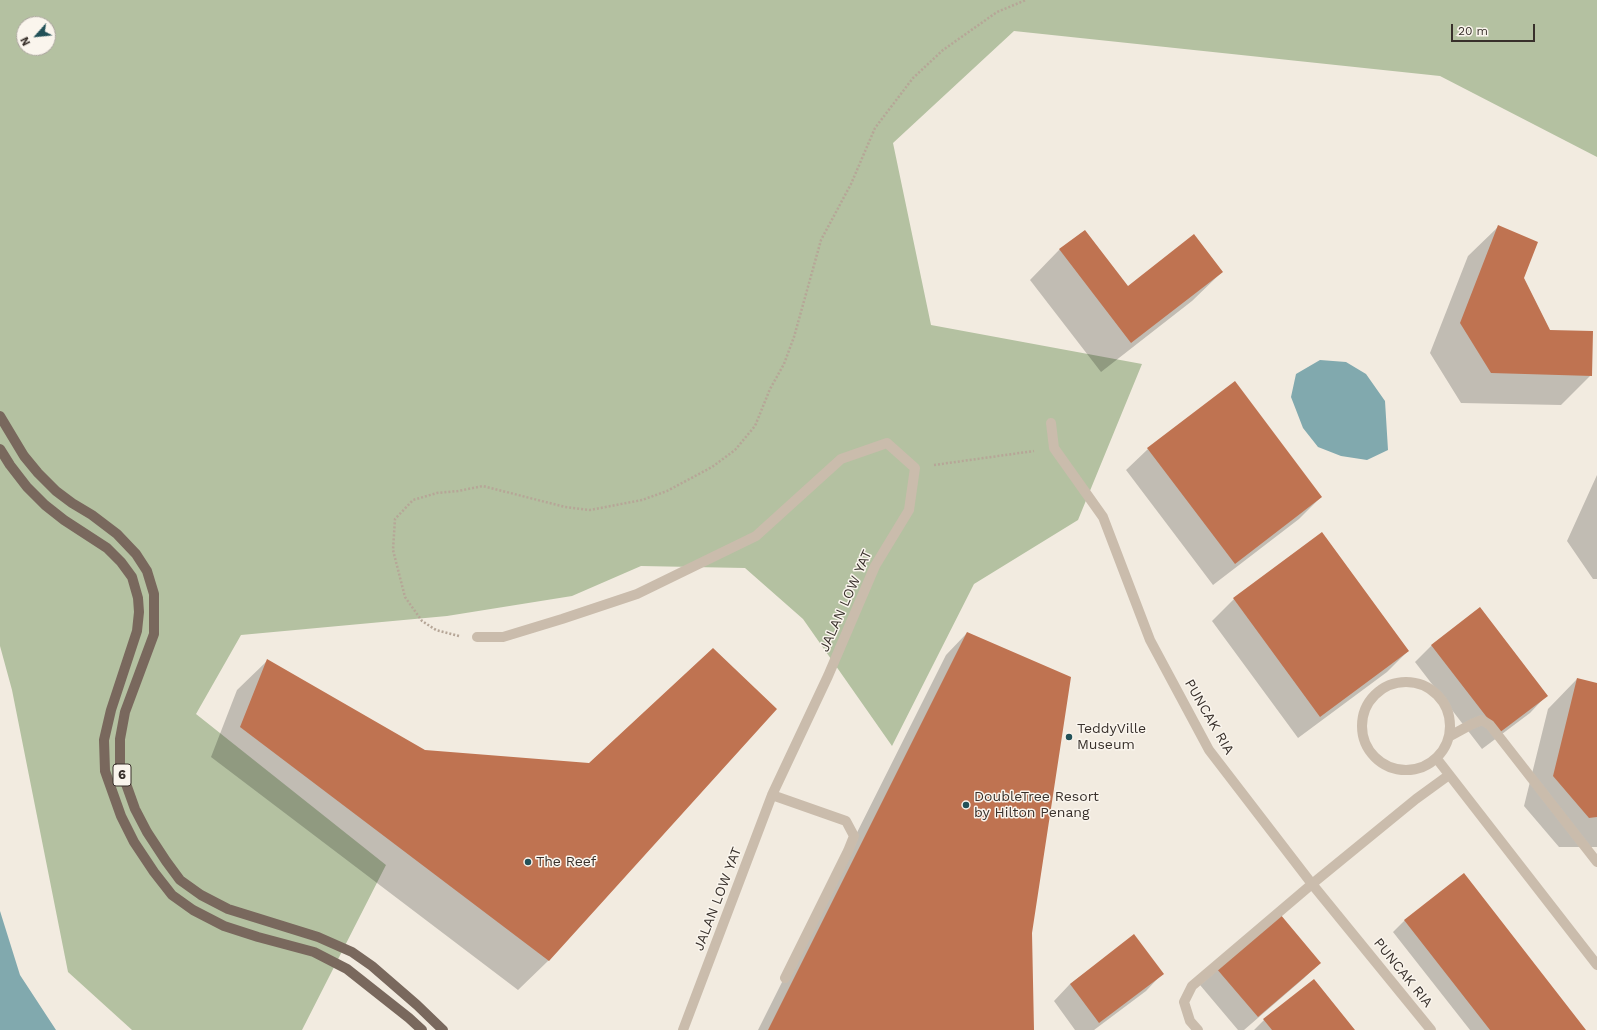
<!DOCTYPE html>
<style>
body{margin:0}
#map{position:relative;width:1597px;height:1030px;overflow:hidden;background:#f2ebe0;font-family:"Work Sans",sans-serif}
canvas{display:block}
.north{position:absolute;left:16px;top:16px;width:40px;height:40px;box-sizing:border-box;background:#faf5ed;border:1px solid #aca69f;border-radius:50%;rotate:243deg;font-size:11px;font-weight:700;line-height:16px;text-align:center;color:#38302b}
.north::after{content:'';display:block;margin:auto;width:14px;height:18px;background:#225158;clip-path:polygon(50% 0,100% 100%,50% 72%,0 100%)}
.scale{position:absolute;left:1451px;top:24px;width:84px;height:18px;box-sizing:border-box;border:2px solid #38302b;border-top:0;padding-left:5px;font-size:12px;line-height:14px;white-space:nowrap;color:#38302b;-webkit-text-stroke:3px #faf5ed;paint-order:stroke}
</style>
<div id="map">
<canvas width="1597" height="1030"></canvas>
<div class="north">N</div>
<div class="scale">20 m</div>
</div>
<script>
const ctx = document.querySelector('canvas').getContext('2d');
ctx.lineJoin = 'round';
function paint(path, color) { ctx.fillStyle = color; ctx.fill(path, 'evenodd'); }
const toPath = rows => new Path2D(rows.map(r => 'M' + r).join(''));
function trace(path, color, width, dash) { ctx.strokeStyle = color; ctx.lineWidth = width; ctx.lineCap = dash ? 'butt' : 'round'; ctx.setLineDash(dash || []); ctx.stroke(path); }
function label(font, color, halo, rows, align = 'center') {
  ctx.font = font + ' "Work Sans",sans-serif'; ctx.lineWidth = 3; ctx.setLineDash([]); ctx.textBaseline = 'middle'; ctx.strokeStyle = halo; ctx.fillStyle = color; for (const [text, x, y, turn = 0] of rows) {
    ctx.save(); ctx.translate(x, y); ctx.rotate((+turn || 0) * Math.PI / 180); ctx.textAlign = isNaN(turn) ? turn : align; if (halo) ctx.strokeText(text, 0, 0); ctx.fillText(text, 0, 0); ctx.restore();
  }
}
paint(toPath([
 [0,0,1597,0,1597,157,1440,76,1014,31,893,143,931,325,1142,364,1078,520,974,584,892,746,803,619,745,568,641,566,572,596,447,616,241,635,196,714,386,865,302,1030,132,1030,68,972,12,690,0,646],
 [24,24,48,24,48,48,24,48]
]), '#b4c1a1');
paint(toPath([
 [1320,360,1346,362,1366,374,1385,401,1388,450,1367,460,1341,456,1318,447,1303,428,1291,397,1296,374],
 [0,911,20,975,56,1030,0,1030]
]), '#81a9ae');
paint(toPath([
 [1498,227,1550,331,1591,375,1561,405,1461,403,1430,353,1468,256],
 [1084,231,1127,287,1222,272,1192,301,1101,372,1030,280,1059,250],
 [1148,449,1321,497,1299,519,1213,585,1126,470],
 [1597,475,1597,579,1593,579,1567,541],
 [1322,534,1408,651,1387,672,1298,738,1212,621,1234,599],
 [967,633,1031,933,1033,1030,758,1030,946,655],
 [1432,645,1546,696,1530,713,1482,749,1415,662],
 [267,661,424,751,590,764,776,709,548,961,518,990,211,757,237,690],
 [1577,679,1597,684,1597,847,1559,847,1524,806,1548,709],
 [1280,915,1320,963,1303,979,1244,1030,1238,1030,1200,985],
 [1405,920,1585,1030,1470,1030,1393,932],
 [1134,936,1162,974,1146,991,1094,1030,1075,1030,1054,1001,1070,984],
 [1314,980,1354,1030,1254,1030,1264,1020]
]), '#0003');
paint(toPath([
 [1498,225,1538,242,1524,278,1550,330,1593,331,1592,376,1491,373,1460,323],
 [1085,230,1128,286,1194,234,1223,272,1131,343,1059,249],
 [1235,381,1322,497,1235,564,1147,448],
 [1322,532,1409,651,1320,717,1233,598],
 [1480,607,1548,696,1499,733,1431,645],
 [967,632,1071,677,1032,933,1034,1030,768,1030],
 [713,648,777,709,549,961,240,727,267,659,425,750,589,763],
 [1577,678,1597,683,1597,817,1589,818,1553,776],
 [1464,873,1586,1030,1490,1030,1404,920],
 [1280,914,1321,963,1258,1017,1216,968],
 [1134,934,1164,974,1099,1023,1070,984],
 [1314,979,1355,1030,1272,1030,1263,1019]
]), '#bf7351');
trace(toPath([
 [934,465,1034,451],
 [459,636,436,630,422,621,405,597,393,550,395,519,413,500,437,493,458,491,483,486,565,507,590,510,642,500,667,491,712,467,735,450,755,426,770,389,784,364,794,337,821,240,851,184,875,128,913,78,943,50,997,12,1026,0]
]), '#b6a697', 2.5, [2, 2]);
trace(toPath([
 [1051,423,1054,448,1103,517,1150,640,1209,750,1312,884,1431,1030],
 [477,637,503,637,562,619,637,594,756,536,841,459,887,443,915,468,909,510,875,566,828,676,772,795,683,1030],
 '1362 726a44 44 0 1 1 88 0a44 44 0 1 1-88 0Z',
 [1450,736,1472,724,1482,720,1490,725,1597,862],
 [1437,759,1597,965],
 [772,795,846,821,854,836,848,851,785,978],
 [1198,1030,1190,1021,1184,1002,1192,986,1312,884,1416,799,1449,775]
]), '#cabcac', 10);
trace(toPath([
 [0,416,24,456,38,473,56,491,72,503,92,515,117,534,136,554,147,571,154,594,154,634,125,712,120,739,120,767,135,809,147,832,166,861,180,880,201,895,228,909,318,937,352,952,372,966,417,1005,443,1030],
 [0,449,10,465,27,487,45,505,64,520,107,548,121,562,132,577,138,598,139,612,137,631,111,710,104,740,105,771,121,816,134,842,154,872,172,895,193,910,224,926,258,937,314,952,347,969,409,1018,422,1030]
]), '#79685d', 10);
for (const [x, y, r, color] of [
 [1069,737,4,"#225158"],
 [966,805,4,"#225158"],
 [528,862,4,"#225158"]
]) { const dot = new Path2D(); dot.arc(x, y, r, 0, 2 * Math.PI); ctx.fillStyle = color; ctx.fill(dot); trace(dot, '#faf5ed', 1.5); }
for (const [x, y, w] of [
 [122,775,18]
]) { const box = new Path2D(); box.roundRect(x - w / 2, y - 11, w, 22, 3); ctx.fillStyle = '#faf5ed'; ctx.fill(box); trace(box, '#38302b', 1); }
label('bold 13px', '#38302b', null, [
 ["6",122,775]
]);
label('14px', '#38302b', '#faf5ed', [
 ["JALAN LOW YAT",846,601,-66],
 ["PUNCAK RIA",1209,717,60],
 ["JALAN LOW YAT",718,899,-69],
 ["PUNCAK RIA",1403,973,51]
]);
label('14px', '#38302b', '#faf5ed', [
 ["TeddyVille",1077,729],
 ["Museum",1077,745],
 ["DoubleTree Resort",974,797],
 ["by Hilton Penang",974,813],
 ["The Reef",536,862]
], 'left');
</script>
